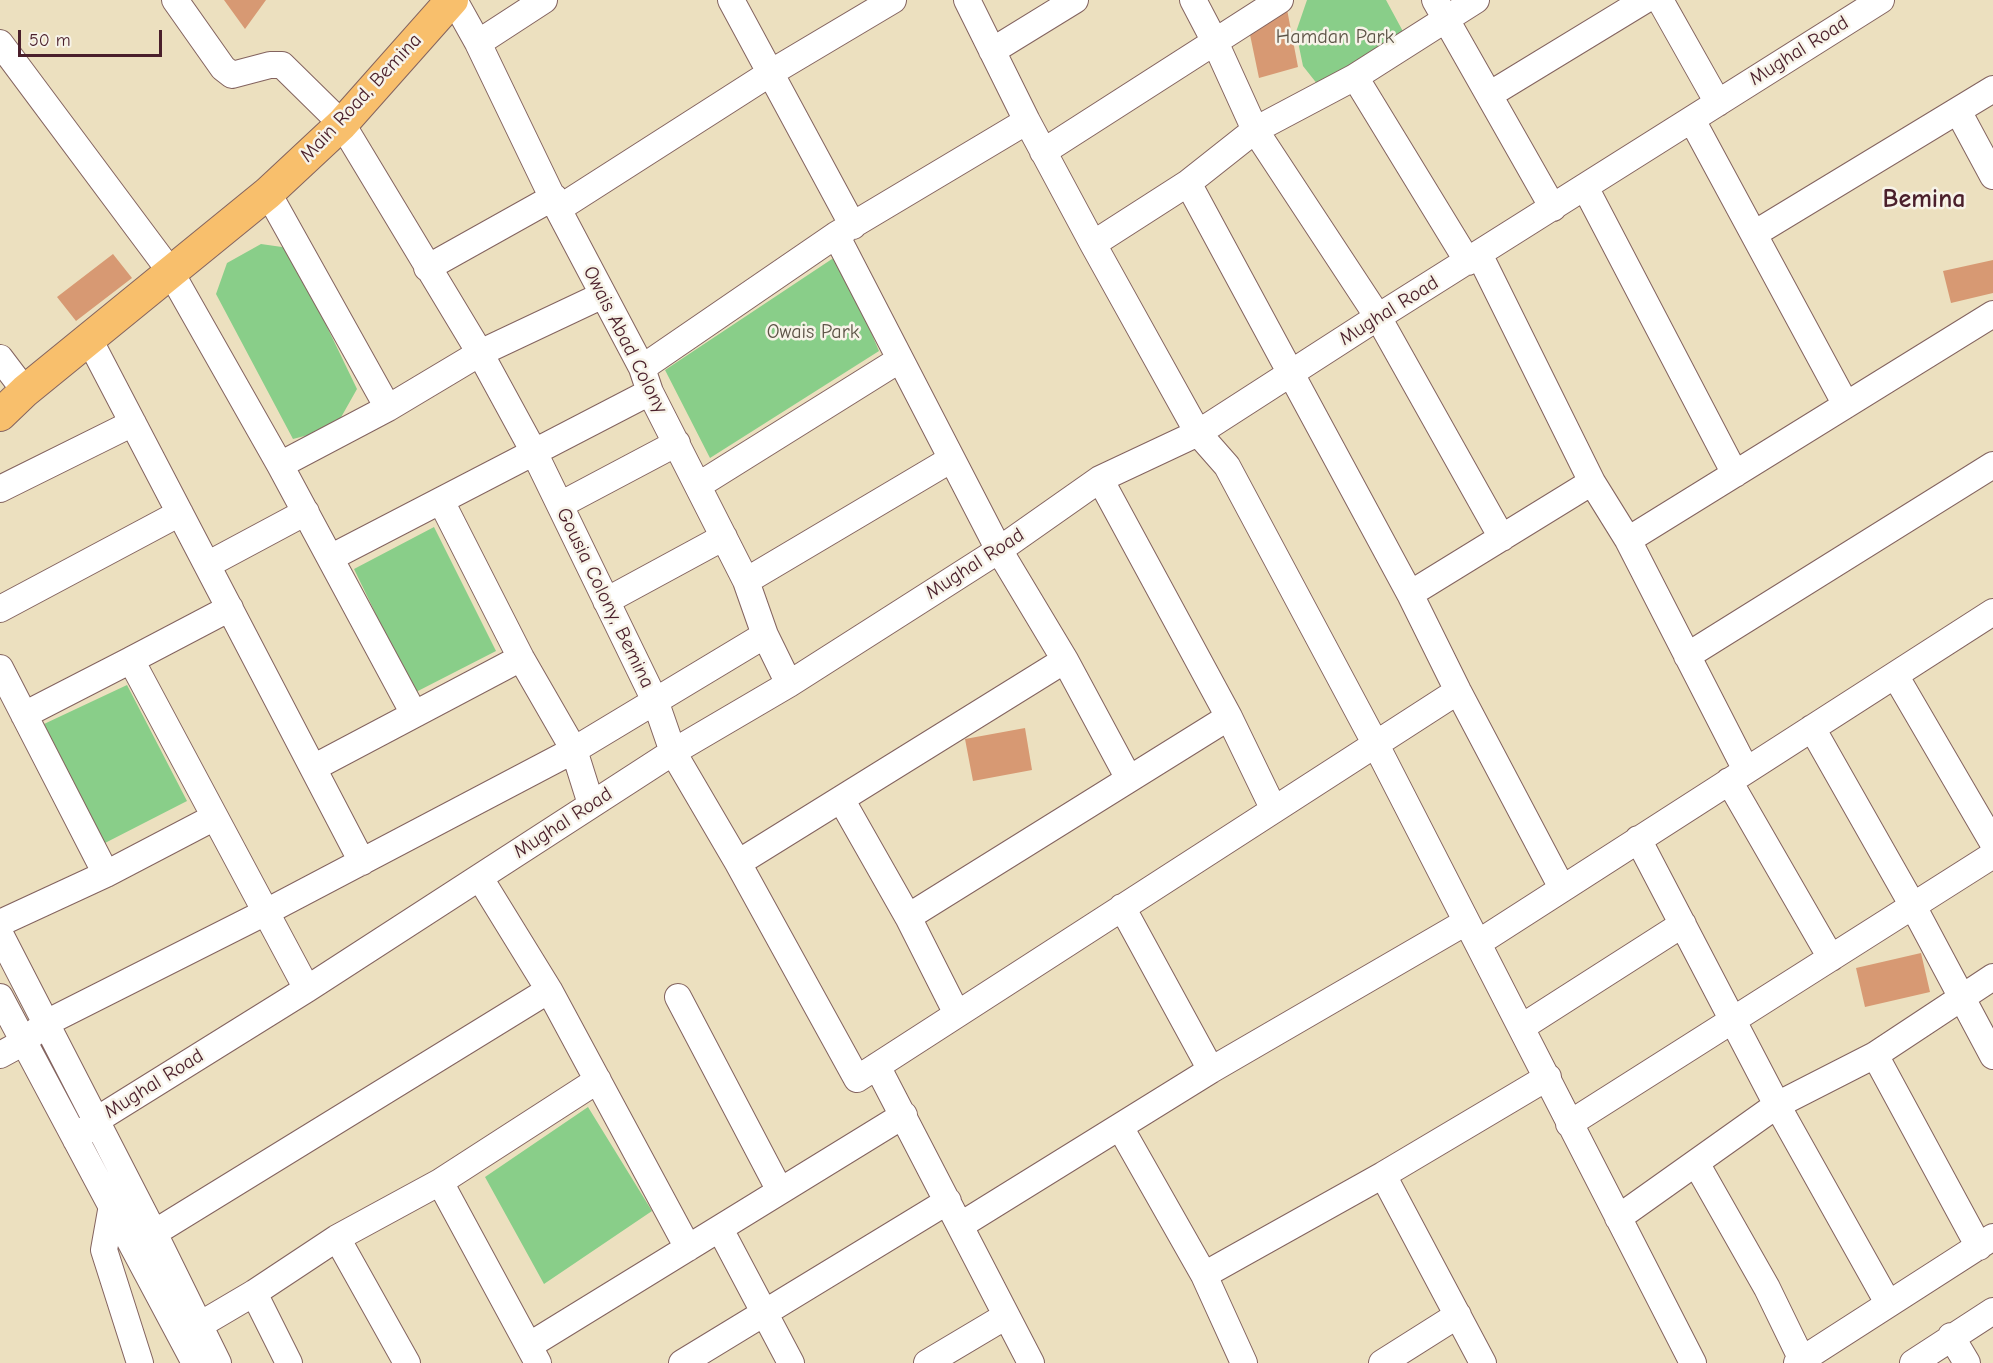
<!DOCTYPE html>
<style>
body{margin:0}
#map{position:relative;width:1993px;height:1363px;overflow:hidden;background:#ece0bf;font-family:"Comic Neue",sans-serif}
canvas{display:block}
.scale{position:absolute;left:18px;top:30px;width:144px;height:27px;box-sizing:border-box;border:3px solid #4a1f2b;border-top:0;padding-left:8px;font-size:18px;line-height:21px;white-space:nowrap;color:#4a1f2b;-webkit-text-stroke:4px #f7f3e8;paint-order:stroke}
</style>
<div id="map">
<canvas width="1993" height="1363"></canvas>
<div class="scale">50 m</div>
</div>
<script>
const ctx = document.querySelector('canvas').getContext('2d');
ctx.lineJoin = 'round';
function paint(path, color) { ctx.fillStyle = color; ctx.fill(path, 'evenodd'); }
const toPath = rows => new Path2D(rows.map(r => 'M' + r).join(''));
function trace(path, color, width, dash) { ctx.strokeStyle = color; ctx.lineWidth = width; ctx.lineCap = dash ? 'butt' : 'round'; ctx.setLineDash(dash || []); ctx.stroke(path); }
function label(font, color, halo, rows, align = 'center') {
  ctx.font = font + ' "Comic Neue",sans-serif'; ctx.lineWidth = 5; ctx.setLineDash([]); ctx.textBaseline = 'middle'; ctx.strokeStyle = halo; ctx.fillStyle = color; for (const [text, x, y, turn = 0] of rows) {
    ctx.save(); ctx.translate(x, y); ctx.rotate((+turn || 0) * Math.PI / 180); ctx.textAlign = isNaN(turn) ? turn : align; if (halo) ctx.strokeText(text, 0, 0); ctx.fillText(text, 0, 0); ctx.restore();
  }
}
paint(toPath([
 [1307,0,1386,0,1406,37,1322,90,1303,66,1296,32],
 [261,244,289,248,357,389,335,428,293,439,216,294,227,263],
 [838,255,879,351,710,458,665,370],
 [434,527,496,651,414,693,354,569],
 [127,685,187,801,105,843,44,724],
 [588,1107,652,1211,544,1284,485,1177]
]), '#89ce89');
paint(toPath([
 [224,0,266,0,245,29],
 [1286,4,1298,67,1259,78,1248,25],
 [113,254,132,278,76,321,57,297],
 [1993,260,1993,293,1951,303,1943,271],
 [1025,728,1032,770,973,781,965,739],
 [1921,953,1930,992,1865,1007,1856,968]
]), '#d79973');
const minor = toPath([
 [175,0,223,68,232,75,270,65,282,65,342,124,480,353,534,452,656,703,673,752,738,863,857,1079,1458,691],
 [454,0,478,43,558,209,642,368,650,392,746,581,765,635,789,684],
 [731,0,853,226],
 [967,0,1027,121,1093,244,1198,433,1227,466,1375,743,1693,1363],
 [1193,0,1215,42,1255,130,1378,317,1502,538],
 [1435,0,1553,208],
 [1660,0,1718,103],
 [0,43,170,271,280,465,414,714],
 [478,43,544,0],
 [992,51,1075,0],
 [1355,77,1468,262],
 [1489,95,1645,0],
 [1958,111,1993,176],
 [1692,120,1846,405],
 [1043,152,1280,0],
 [1188,183,1410,594,1458,691,1562,888],
 [1585,187,1735,474],
 [268,193,388,408],
 [558,209,772,72,893,0],
 [1754,234,1993,89],
 [836,235,999,550,1065,660,1129,779],
 [1093,244,1188,183,1255,130,1355,77,1476,0],
 [1479,254,1592,482,1628,540,1746,770],
 [427,268,554,197],
 [89,339,362,862],
 [0,358,25,391],
 [642,368,836,235,1027,121],
 [280,465,388,408,480,353,603,295],
 [1100,479,1229,717,1274,810],
 [699,485,899,360],
 [0,489,133,423],
 [441,501,521,658,574,750,591,804],
 [560,505,677,443],
 [1628,540,1993,314],
 [330,558,650,392],
 [207,565,306,512],
 [746,581,950,460],
 [1410,594,1592,482],
 [606,601,724,537],
 [230,608,131,660,307,989],
 [0,609,180,513],
 [1687,656,1993,465],
 [0,668,106,874],
 [1895,675,1993,843],
 [24,715,131,660],
 [1812,728,1913,906,1993,1056],
 [313,768,521,658],
 [1729,781,1831,958],
 [841,799,908,917,957,1014],
 [1638,839,1777,1105,1888,1303],
 [738,863,1065,660],
 [480,878,549,990,688,1248],
 [1122,907,1211,1070],
 [908,917,1229,717],
 [0,923,106,874,213,818],
 [0,934,154,1233,218,1363],
 [1478,943,1993,612],
 [0,997,195,1363],
 [678,997,780,1191],
 [1522,1027,1683,924],
 [0,1055,22,1043,46,1023,266,912,574,750,765,635],
 [1875,1055,1979,1247],
 [877,1066,1031,1363],
 [1569,1124,1993,855],
 [1120,1127,1204,1275,1244,1363],
 [76,1140,95,1121,307,989,673,752,789,684,999,550,1100,479,1198,433,1378,317,1881,0],
 [1696,1163,1767,1288,1802,1360],
 [1383,1175,1483,1363],
 [440,1182,538,1363],
 [112,1205,104,1250,140,1363],
 [1618,1218,1777,1105,1875,1055,1993,977],
 [961,1225,1211,1070,1466,922],
 [720,1229,791,1363],
 [154,1233,549,990],
 [337,1238,407,1363],
 [1204,1275,1383,1175,1548,1077],
 [254,1293,289,1363],
 [181,1336,254,1293,337,1238,440,1182,598,1080],
 [1951,1336,1967,1363],
 [530,1345,904,1115],
 [682,1363,948,1201],
 [927,1363,1006,1316],
 [1382,1363,1458,1315],
 [1797,1363,1993,1237],
 [1913,1363,1993,1311]
]);
const major = toPath([
 [0,415,25,391,268,193,342,124,452,0]
]);
trace(minor, '#83635f', 28);
trace(major, '#83635f', 34);
trace(minor, '#fff', 26);
trace(major, '#f8bf6c', 32);
label('20px', '#5d5447', '#f7f3e8', [
 ["Hamdan Park",1335,37],
 ["Owais Park",813,332]
]);
label('20px', '#4a1f2b', '#f7f3e8', [
 ["Mughal Road",1799,51,-32],
 ["Main Road, Bemina",361,98,-47],
 ["Mughal Road",1389,311,-32],
 ["Owais Abad Colony",625,340,63],
 ["Mughal Road",975,564,-33],
 ["Gousia Colony, Bemina",605,598,64],
 ["Mughal Road",563,823,-33],
 ["Mughal Road",154,1084,-32]
]);
label('bold 26px', '#4a1f2b', '#f7f3e8', [
 ["Bemina",1924,200]
]);
</script>
